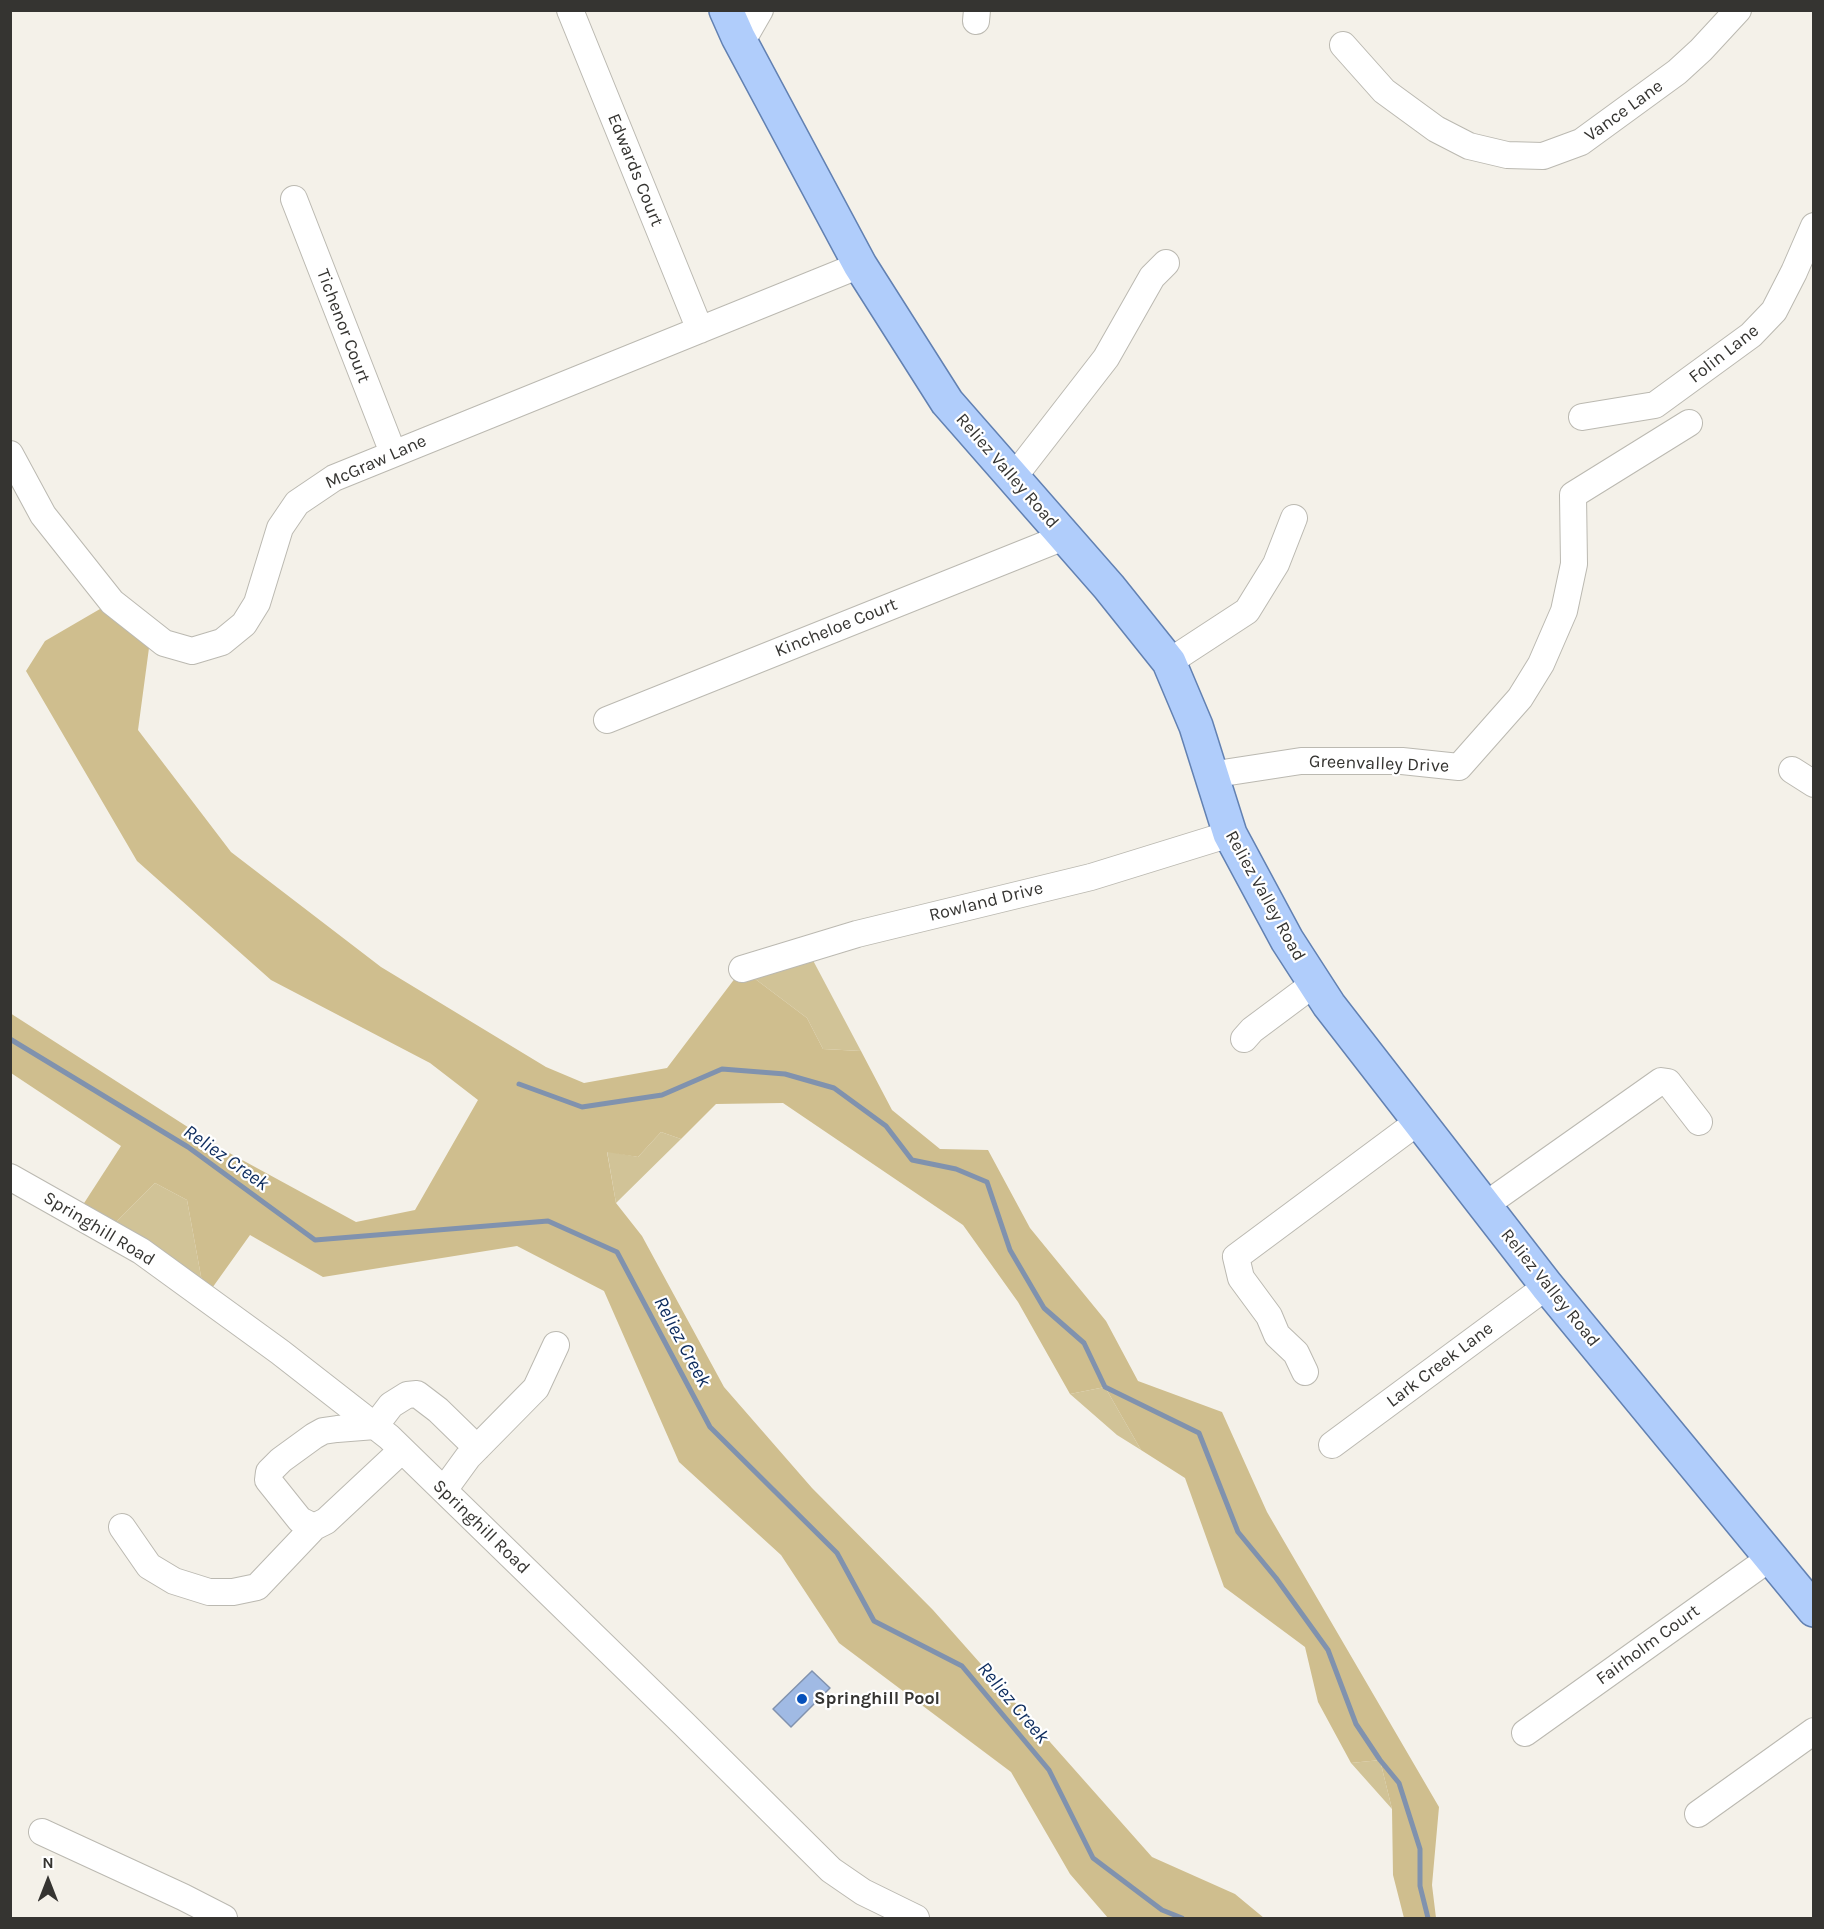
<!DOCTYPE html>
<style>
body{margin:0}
#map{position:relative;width:1824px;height:1929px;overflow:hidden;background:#f4f1e9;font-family:Karla,sans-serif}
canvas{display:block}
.frame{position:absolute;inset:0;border:12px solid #353431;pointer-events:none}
.north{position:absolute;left:18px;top:1851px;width:60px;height:60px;-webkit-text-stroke:4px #fff;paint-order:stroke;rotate:0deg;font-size:16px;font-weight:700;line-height:24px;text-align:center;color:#353431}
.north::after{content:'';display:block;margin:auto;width:21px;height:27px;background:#353431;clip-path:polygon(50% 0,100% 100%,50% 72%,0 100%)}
</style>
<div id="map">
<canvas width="1824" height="1929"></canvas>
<div class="frame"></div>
<div class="north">N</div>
</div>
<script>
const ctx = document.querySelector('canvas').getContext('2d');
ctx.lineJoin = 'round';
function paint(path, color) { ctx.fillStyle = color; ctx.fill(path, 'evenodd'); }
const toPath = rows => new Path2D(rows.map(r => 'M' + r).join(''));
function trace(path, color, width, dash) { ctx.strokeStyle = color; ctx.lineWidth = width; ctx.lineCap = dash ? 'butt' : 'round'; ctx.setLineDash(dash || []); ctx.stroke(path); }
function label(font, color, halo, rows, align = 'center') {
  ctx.font = font + ' Karla,sans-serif'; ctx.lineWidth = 4.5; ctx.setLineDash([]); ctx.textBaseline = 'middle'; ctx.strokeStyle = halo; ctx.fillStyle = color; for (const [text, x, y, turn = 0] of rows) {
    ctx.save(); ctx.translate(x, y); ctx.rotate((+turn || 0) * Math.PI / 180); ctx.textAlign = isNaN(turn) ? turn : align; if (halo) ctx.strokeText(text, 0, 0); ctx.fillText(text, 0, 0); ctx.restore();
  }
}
paint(toPath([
 [807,949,861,1051,823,1049,807,1018,742,969],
 [661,1132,681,1139,616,1203,607,1151,638,1157],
 [155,1183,187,1200,205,1298,107,1231],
 [1105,1387,1141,1450,1117,1435,1070,1394],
 [1380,1760,1392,1809,1351,1763]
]), '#d1c397');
paint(toPath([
 [112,602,151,633,138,730,231,852,381,967,546,1067,584,1083,667,1068,742,969,807,1018,823,1049,861,1051,892,1110,940,1149,988,1150,1030,1228,1106,1321,1138,1381,1222,1412,1267,1512,1439,1807,1432,1885,1436,1918,1404,1918,1393,1875,1392,1809,1380,1760,1351,1763,1318,1702,1305,1647,1224,1587,1185,1478,1141,1450,1105,1387,1070,1394,1018,1302,963,1225,783,1103,716,1104,681,1139,661,1132,638,1157,607,1152,616,1203,642,1236,724,1387,812,1488,933,1610,1152,1857,1235,1894,1264,1918,1108,1918,1070,1874,1011,1772,839,1643,781,1555,679,1462,604,1291,517,1246,323,1277,250,1235,205,1298,187,1200,155,1183,107,1231,77,1214,121,1146,11,1073,10,1013,222,1149,356,1222,415,1210,478,1100,430,1063,271,980,137,861,26,671,45,641]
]), '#cfbe8e');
const water = toPath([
 [812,1671,830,1688,791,1727,773,1709,812,1671]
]);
paint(water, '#a0bae4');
trace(water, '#8092ae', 1.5);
trace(toPath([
 [10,1039,188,1147,315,1240,548,1221,617,1252,710,1427,837,1553,874,1621,962,1666,1049,1770,1093,1858,1162,1910,1182,1918],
 [519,1084,582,1107,662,1095,722,1069,785,1074,834,1088,886,1126,912,1160,956,1169,987,1182,1010,1250,1044,1308,1084,1343,1105,1387,1199,1433,1238,1532,1276,1578,1328,1650,1356,1724,1380,1760,1399,1783,1420,1849,1420,1886,1428,1918]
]), '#8092ae', 5);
const minor = toPath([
 [570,10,700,330],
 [976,21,977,10],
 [741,43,760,10],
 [1343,45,1384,91,1436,129,1469,146,1507,155,1543,156,1581,142,1677,72,1701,50,1738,10],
 [294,199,393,453],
 [1582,417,1655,405,1751,335,1774,311,1794,272,1814,226],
 [10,454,43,515,112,602,164,643,192,651,222,642,244,624,257,603,280,528,297,503,334,478,860,265],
 [1013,478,1106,358,1152,277,1166,263],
 [1169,662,1247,611,1276,564,1294,518],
 [607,720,1064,537],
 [1792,770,1814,784],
 [1210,775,1301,761,1402,761,1459,767,1520,698,1541,664,1564,611,1574,564,1573,495,1689,423],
 [742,969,857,934,1091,877,1230,834],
 [1244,1039,1252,1030,1315,983],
 [10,1177,141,1251,280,1352,389,1437,684,1724,831,1870,863,1892,916,1918],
 [1484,1206,1661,1081,1668,1082,1699,1122],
 [1305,1372,1296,1353,1277,1335,1269,1316,1241,1278,1236,1257,1419,1121],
 [1332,1445,1547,1286],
 [402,1450,326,1521,314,1527,300,1520,268,1480,269,1472,281,1460,314,1436,323,1431,337,1429,375,1426,391,1405,407,1395,417,1394,438,1410,477,1448],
 [444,1490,468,1457,536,1388,556,1345],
 [122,1527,149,1566,174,1581,209,1592,233,1592,257,1587,314,1527],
 [1525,1733,1770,1558],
 [1698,1814,1814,1731],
 [42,1832,183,1897,224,1918]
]);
const major = toPath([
 [726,10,738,37,860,265,947,402,1109,587,1169,662,1196,726,1230,834,1287,940,1329,1005,1547,1286,1814,1610]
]);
trace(minor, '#bbb9b1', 28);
trace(major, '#6281b2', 36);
trace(minor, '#fff', 26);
trace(major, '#b0cdfb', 33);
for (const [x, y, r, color] of [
 [802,1699,6,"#0651bb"]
]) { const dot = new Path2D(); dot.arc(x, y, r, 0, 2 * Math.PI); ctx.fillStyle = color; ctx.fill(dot); trace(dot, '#fff', 2); }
label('18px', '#353431', '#fff', [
 ["Vance Lane",1624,111,-36],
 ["Edwards Court",635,170,68],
 ["Tichenor Court",343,326,69],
 ["Folin Lane",1724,354,-38],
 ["McGraw Lane",376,462,-24],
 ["Reliez Valley Road",1007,471,49],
 ["Kincheloe Court",836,628,-22],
 ["Greenvalley Drive",1379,764,2],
 ["Reliez Valley Road",1265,896,61],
 ["Rowland Drive",986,902,-14],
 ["Springhill Road",99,1229,31],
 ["Reliez Valley Road",1550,1288,51],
 ["Lark Creek Lane",1440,1365,-37],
 ["Springhill Road",481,1527,44],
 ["Fairholm Court",1648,1645,-36]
]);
label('bold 18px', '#353431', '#fff', [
 ["Springhill Pool",814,1699]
], 'left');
label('italic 20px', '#0d2c5e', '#fff', [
 ["Reliez Creek",226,1158,35],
 ["Reliez Creek",682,1342,62],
 ["Reliez Creek",1013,1703,50]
]);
</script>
